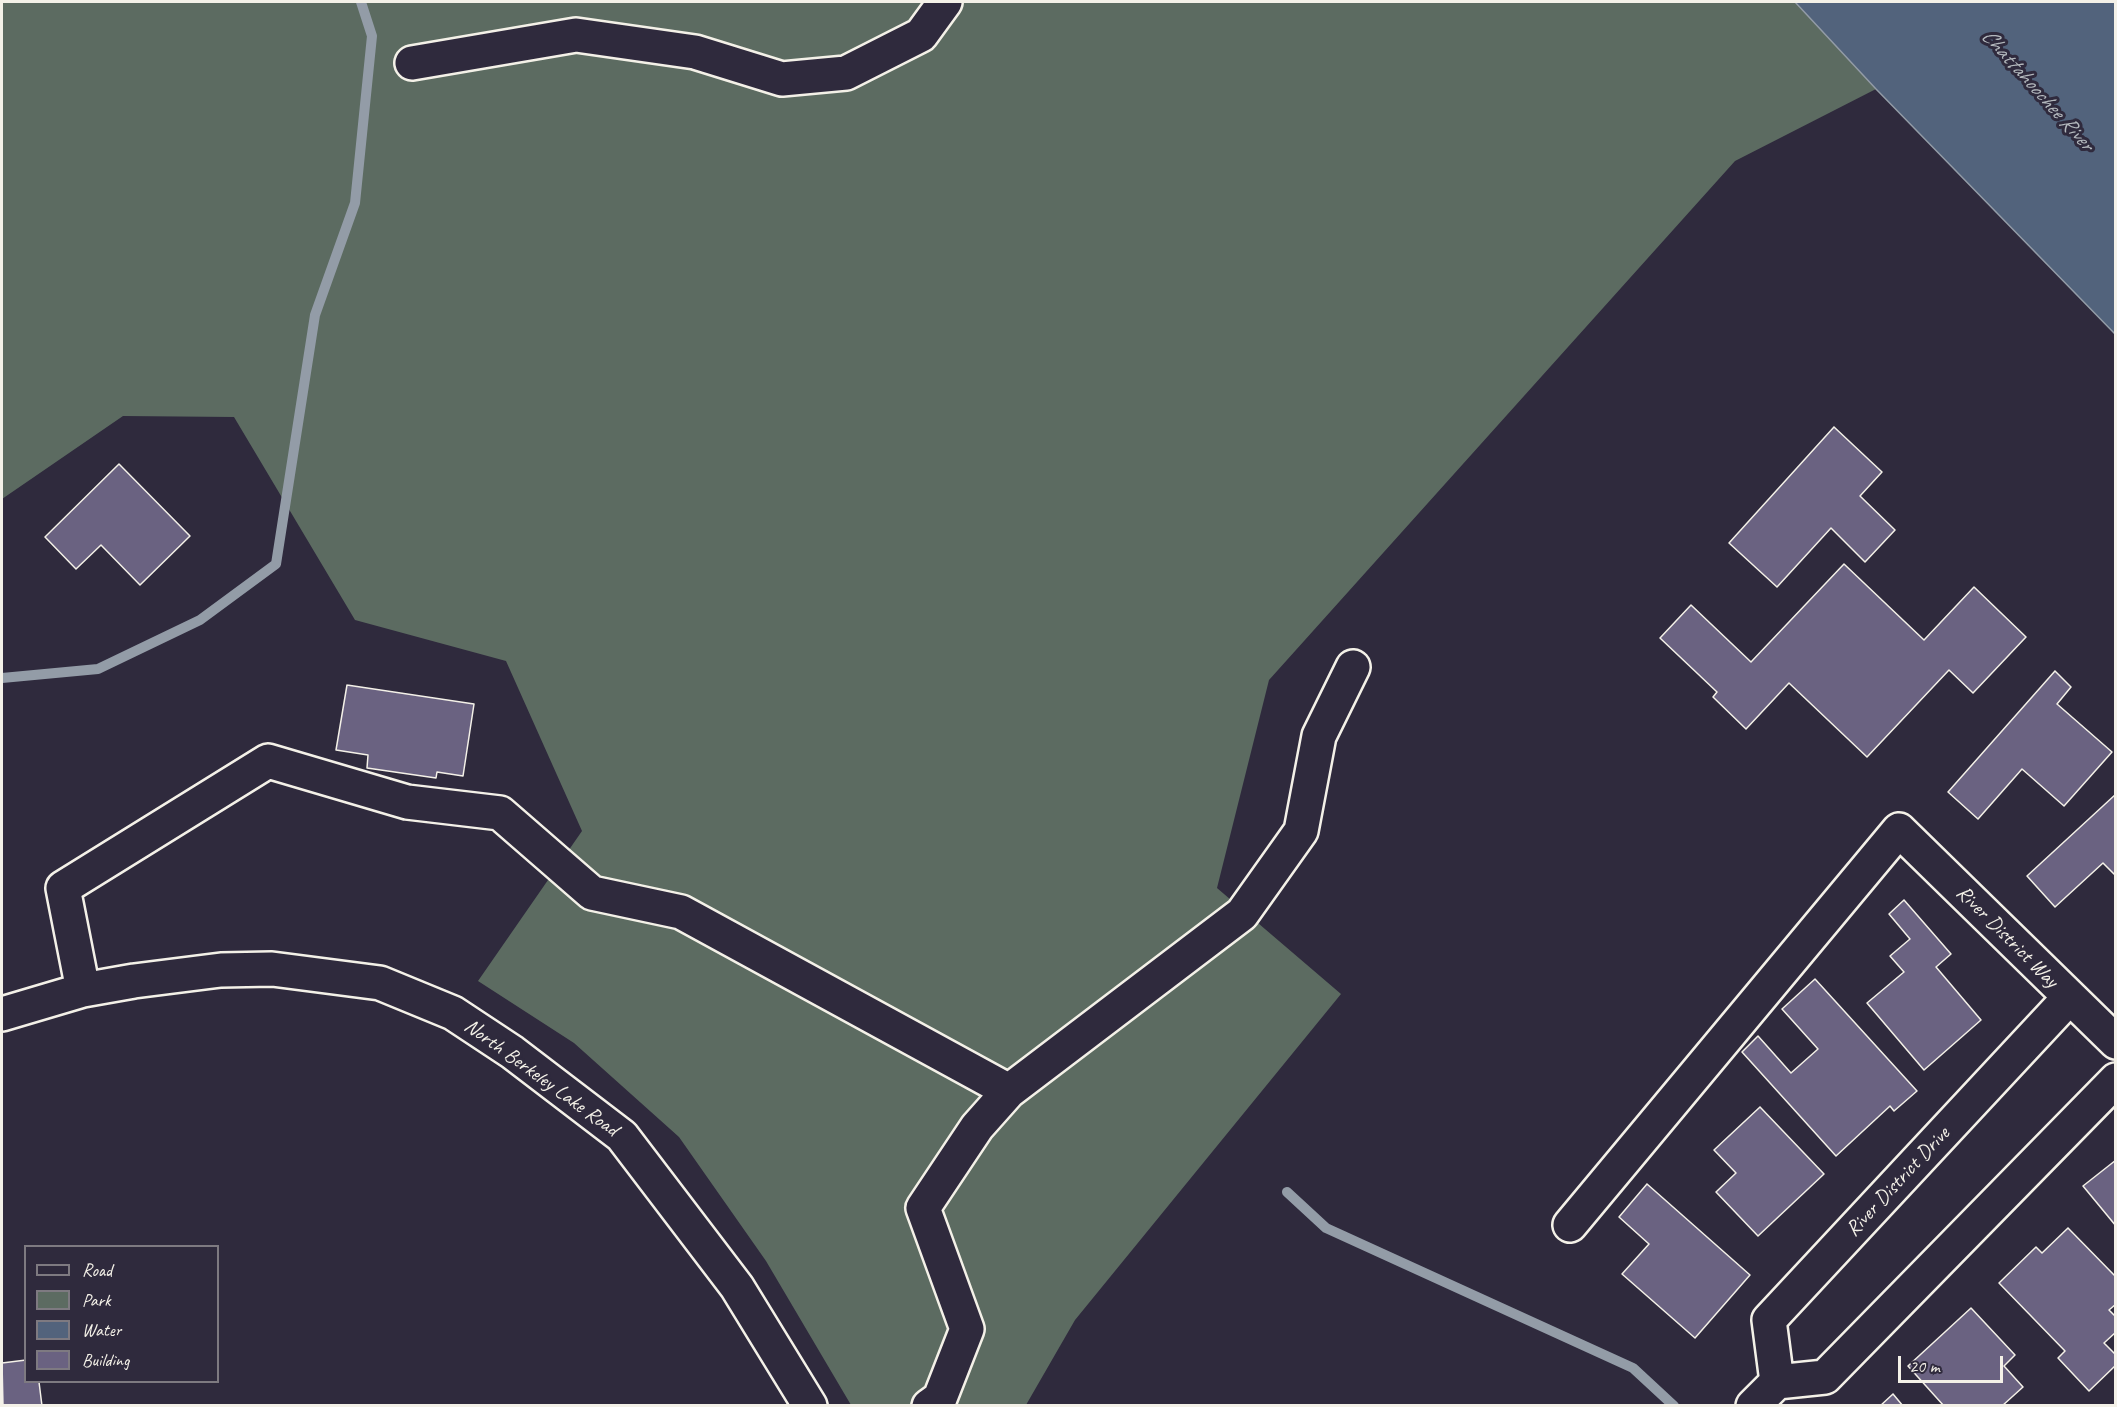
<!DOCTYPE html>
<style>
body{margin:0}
#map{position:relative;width:2117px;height:1407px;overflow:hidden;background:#2f2a3d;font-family:Caveat,sans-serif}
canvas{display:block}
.frame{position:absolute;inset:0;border:3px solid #f4f1e8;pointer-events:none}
.legend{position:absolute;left:24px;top:1245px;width:195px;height:138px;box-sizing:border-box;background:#2f2a3d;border:2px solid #7e7a81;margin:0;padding:8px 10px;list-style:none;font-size:18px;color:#f4f1e8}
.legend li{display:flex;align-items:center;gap:12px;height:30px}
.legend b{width:30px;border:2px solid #7e7a81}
.scale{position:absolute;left:1898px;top:1356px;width:105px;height:27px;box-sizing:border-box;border:3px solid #f4f1e8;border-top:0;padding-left:8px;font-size:18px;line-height:21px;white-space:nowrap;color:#f4f1e8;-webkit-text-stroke:4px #2f2a3d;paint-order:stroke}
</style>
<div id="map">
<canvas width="2117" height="1407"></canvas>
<div class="frame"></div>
<ul class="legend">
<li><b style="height:8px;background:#2f2a3d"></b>Road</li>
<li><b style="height:16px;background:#5c6b61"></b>Park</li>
<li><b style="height:16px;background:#52637c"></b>Water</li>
<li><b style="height:16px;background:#6a6281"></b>Building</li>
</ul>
<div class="scale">20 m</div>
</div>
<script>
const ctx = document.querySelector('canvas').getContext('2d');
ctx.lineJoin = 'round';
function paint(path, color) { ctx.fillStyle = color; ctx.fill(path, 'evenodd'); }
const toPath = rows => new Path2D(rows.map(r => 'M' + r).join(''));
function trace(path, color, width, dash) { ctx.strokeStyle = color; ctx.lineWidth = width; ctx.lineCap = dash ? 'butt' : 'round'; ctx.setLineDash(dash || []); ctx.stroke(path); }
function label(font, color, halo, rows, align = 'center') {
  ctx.font = font + ' Caveat,sans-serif'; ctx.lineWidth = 6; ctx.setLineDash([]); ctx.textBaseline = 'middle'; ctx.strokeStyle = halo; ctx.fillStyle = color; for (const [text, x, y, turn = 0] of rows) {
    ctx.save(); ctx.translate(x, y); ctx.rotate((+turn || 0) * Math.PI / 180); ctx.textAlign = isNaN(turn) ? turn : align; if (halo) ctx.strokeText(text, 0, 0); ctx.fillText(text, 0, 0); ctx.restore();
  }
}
paint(toPath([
 [2,2,1795,2,1876,89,1735,161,1269,680,1217,888,1341,994,1075,1320,1026,1405,851,1405,766,1261,679,1137,574,1043,478,981,582,831,506,661,355,620,234,417,123,416,2,499]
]), '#5c6b61');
const water = toPath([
 [1795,2,2115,2,2115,334,1876,89,1795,2]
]);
paint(water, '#52637c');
trace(water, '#939ca7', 1.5);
trace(toPath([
 [2,678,98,669,200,620,276,564,315,315,355,203,372,36,361,2],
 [1287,1192,1326,1228,1633,1368,1674,1406]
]), '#939ca7', 10);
const building = toPath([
 [1834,427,1882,472,1860,496,1895,530,1865,562,1831,528,1777,587,1729,543,1834,427],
 [119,464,190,536,140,585,101,545,76,569,45,537,119,464],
 [1844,564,1924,640,1974,587,2026,637,1973,693,1949,670,1867,757,1789,683,1746,729,1713,697,1717,692,1660,638,1691,605,1751,662,1844,564],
 [2055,671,2071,687,2057,704,2112,752,2064,806,2022,769,1978,819,1948,792,2055,671],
 [347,685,474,704,463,776,437,772,436,778,367,768,368,755,336,750,347,685],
 [2116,794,2116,876,2103,863,2055,907,2027,876,2116,794],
 [1904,900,1951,954,1936,967,1981,1020,1924,1070,1867,1003,1904,972,1890,956,1910,939,1889,914,1904,900],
 [1815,979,1917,1091,1894,1111,1890,1106,1836,1156,1742,1052,1758,1036,1791,1073,1818,1049,1782,1009,1815,979],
 [1760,1107,1824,1174,1758,1236,1716,1192,1736,1173,1714,1150,1760,1107],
 [2116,1160,2116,1226,2083,1186,2116,1160],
 [1647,1184,1750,1275,1695,1338,1622,1274,1649,1244,1619,1217,1647,1184],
 [2068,1228,2116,1277,2116,1304,2109,1310,2116,1317,2116,1332,2104,1343,2116,1355,2116,1365,2089,1391,2058,1358,2065,1351,1999,1283,2036,1247,2042,1253,2068,1228],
 [1971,1308,2015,1355,2004,1366,2023,1387,2002,1406,1944,1406,1908,1366,1971,1308],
 [26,1360,26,1382,39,1382,42,1406,3,1406,2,1363,26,1360],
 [1893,1394,1903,1406,1880,1406,1893,1394]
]);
paint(building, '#6a6281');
trace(building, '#f4f1e8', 1.5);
const minor = toPath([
 [412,63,576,35,695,52,782,79,846,73,921,35,945,2],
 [83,990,63,888,268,761,407,802,500,813,592,893,681,912,1009,1091,977,1127,923,1208,967,1329,940,1398,929,1406],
 [2,1014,83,990,134,981,221,970,272,969,380,983,453,1013,512,1052,622,1136,737,1287,810,1406],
 [1009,1091,1242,914,1301,831,1319,736,1353,667],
 [1570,1225,1899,830,2116,1042],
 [1777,1382,1769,1320,2069,998],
 [1753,1406,1777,1382,1825,1377,2116,1080]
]);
trace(minor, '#f4f1e8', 38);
trace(minor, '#2f2a3d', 33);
label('21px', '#f4f1e8', '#2f2a3d', [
 ["River District Way",2007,937,45],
 ["North Berkeley Lake Road",541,1078,36],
 ["River District Drive",1898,1182,-47]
]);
label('italic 22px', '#b3b8bd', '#2f2a3d', [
 ["Chattahoochee River",2037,90,48]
]);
</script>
